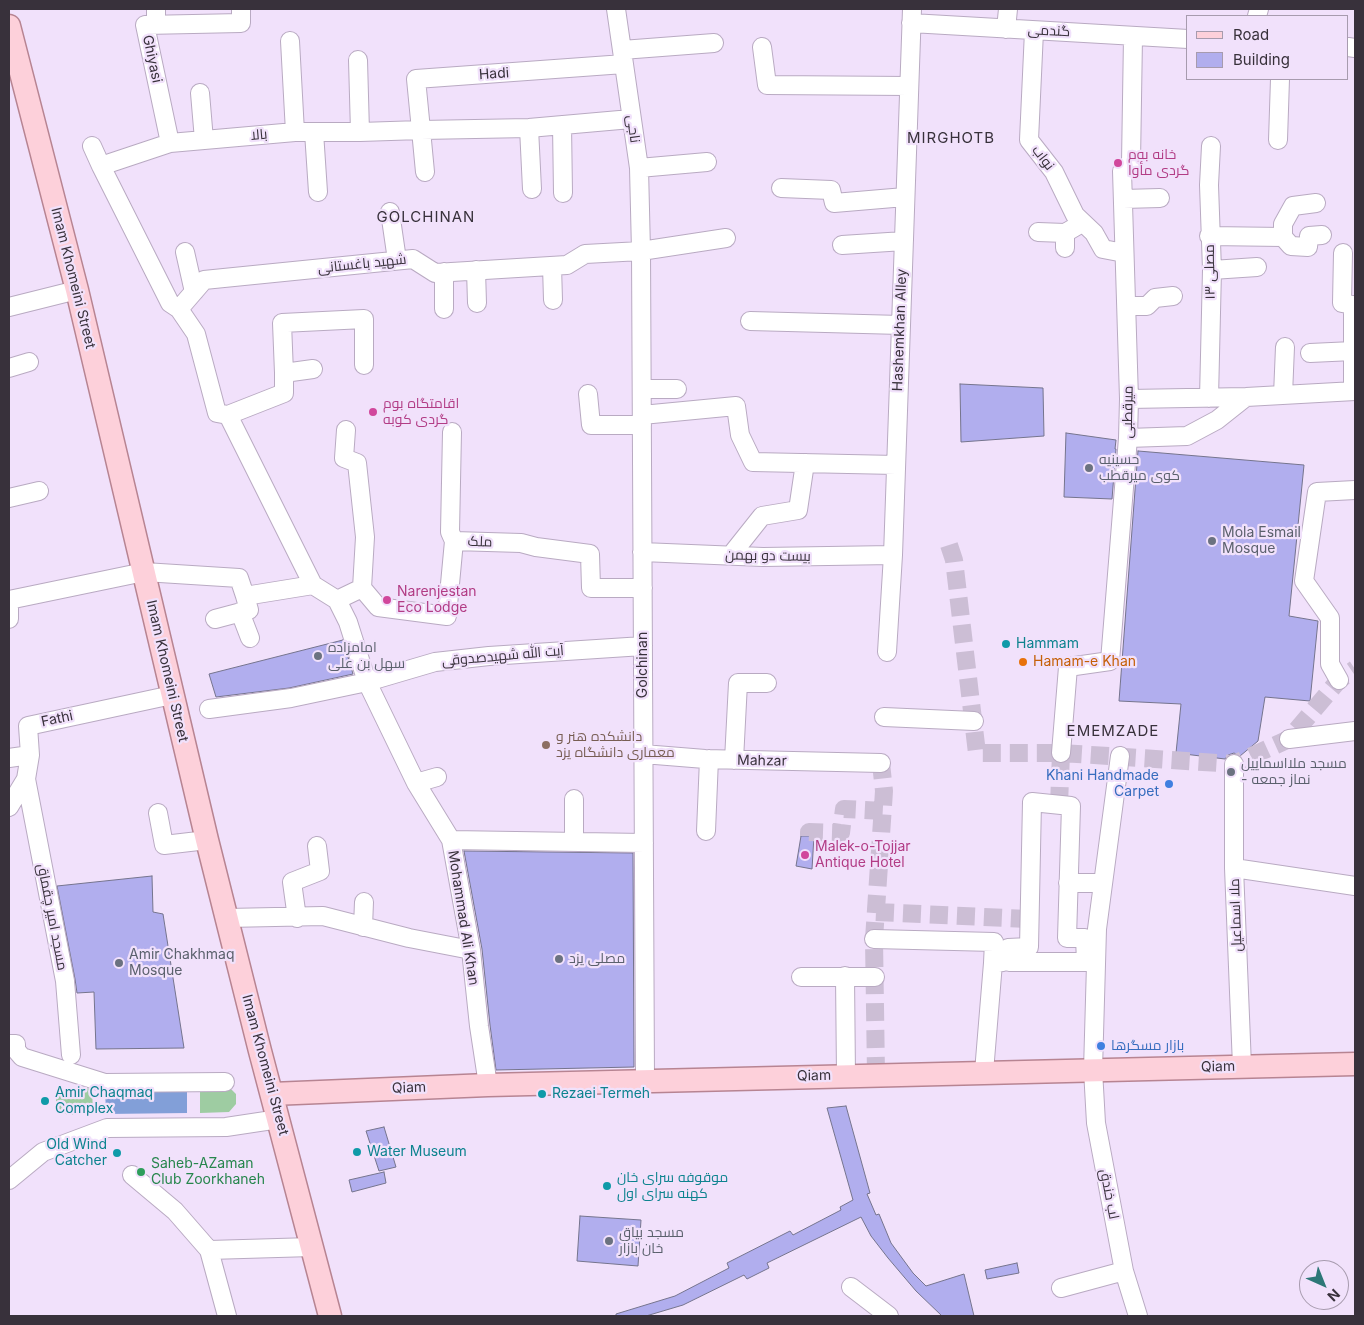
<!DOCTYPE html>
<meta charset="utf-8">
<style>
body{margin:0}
#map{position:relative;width:1364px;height:1325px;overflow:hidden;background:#f1e1fb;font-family:Inter,sans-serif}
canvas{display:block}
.frame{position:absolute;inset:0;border:10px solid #38313b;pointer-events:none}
.legend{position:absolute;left:1186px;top:15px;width:162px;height:65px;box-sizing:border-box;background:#f1e1fb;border:1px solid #a79bae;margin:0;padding:6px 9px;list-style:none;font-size:15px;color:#38313b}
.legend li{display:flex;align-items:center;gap:10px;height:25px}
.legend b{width:25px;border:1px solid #a79bae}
.north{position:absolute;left:1299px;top:1260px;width:50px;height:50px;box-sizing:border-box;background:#f1e1fb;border:1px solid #a79bae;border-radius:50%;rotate:136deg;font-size:14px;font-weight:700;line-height:20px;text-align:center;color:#38313b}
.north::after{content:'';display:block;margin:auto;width:18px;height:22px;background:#2d7777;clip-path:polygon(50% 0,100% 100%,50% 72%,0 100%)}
</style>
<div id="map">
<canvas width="1364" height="1325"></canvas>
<div class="frame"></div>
<ul class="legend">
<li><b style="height:6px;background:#fdd0da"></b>Road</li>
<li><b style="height:14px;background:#b1aeee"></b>Building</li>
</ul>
<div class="north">N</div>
</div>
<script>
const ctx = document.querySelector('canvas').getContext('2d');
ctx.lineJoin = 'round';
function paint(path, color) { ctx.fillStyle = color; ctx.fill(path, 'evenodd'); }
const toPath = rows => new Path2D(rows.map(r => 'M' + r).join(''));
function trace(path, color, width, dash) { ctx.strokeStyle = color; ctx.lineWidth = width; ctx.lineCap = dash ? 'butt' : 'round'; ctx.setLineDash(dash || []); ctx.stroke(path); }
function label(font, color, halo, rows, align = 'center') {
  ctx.font = font + ' Inter,Cairo,sans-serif'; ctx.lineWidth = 4.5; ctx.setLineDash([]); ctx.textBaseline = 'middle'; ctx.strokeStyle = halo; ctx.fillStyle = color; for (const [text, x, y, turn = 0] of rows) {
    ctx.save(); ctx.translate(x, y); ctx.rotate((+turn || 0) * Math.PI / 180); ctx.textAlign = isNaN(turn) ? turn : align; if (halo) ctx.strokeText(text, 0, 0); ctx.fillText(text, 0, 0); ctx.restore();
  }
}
paint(toPath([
 [200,1087,229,1087,236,1094,236,1104,229,1112,200,1113],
 [92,1088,93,1114,68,1115,59,1111,56,1107,56,1097,63,1090]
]), '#9ecca2');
paint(toPath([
 [187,1087,187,1113,106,1114,105,1088]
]), '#829fd8');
const building = toPath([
 [960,384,1043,388,1044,436,961,442,960,384],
 [1066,433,1116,440,1115,449,1116,449,1112,499,1064,497,1066,433],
 [1138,451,1304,465,1289,616,1318,621,1310,701,1265,697,1258,741,1240,756,1234,753,1228,755,1225,759,1176,753,1181,704,1119,701,1138,451],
 [343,640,353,674,289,688,216,697,209,674,343,640],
 [801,836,814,836,812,869,796,866,801,836],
 [464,851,633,853,634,1067,496,1070,490,1025,482,949,464,851],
 [152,876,153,912,163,914,184,1048,96,1049,94,992,77,993,75,979,57,886,152,876],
 [846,1106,870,1193,867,1194,876,1215,879,1214,891,1243,913,1273,926,1286,964,1274,974,1316,942,1316,916,1291,888,1258,871,1236,861,1217,767,1263,769,1268,747,1279,744,1275,683,1305,646,1316,616,1316,616,1314,675,1296,729,1268,727,1263,790,1231,793,1235,841,1210,840,1207,853,1200,827,1108,846,1106],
 [384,1127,396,1167,379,1171,366,1131,384,1127],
 [384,1172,386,1183,352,1192,349,1180,384,1172],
 [580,1216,641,1220,638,1266,577,1261,580,1216],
 [1017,1263,1019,1273,987,1279,985,1270,1017,1263]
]);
paint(building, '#b1aeee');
trace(building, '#75748d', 1);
trace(toPath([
 [949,545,954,560,977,753,1061,753,1234,764,1289,739,1339,680,1355,669],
 [1059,805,1061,753],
 [809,836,809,832,841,833,844,809,883,811],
 [876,912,1028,919],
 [876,1075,874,939,884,791,881,763]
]), '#ccbed5', 18, [18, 9]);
const minor = toPath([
 [156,9,156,25],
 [616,9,639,168,641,251,645,1080],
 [1257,16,1259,9],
 [911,23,1188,39],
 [1006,29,1008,9],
 [1034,31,1029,140,1054,172,1075,215,1094,233,1103,249,1124,253],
 [290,41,295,132],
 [762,47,767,85,909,86],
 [1348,47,1355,48],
 [622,50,714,43],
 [358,60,360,132],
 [200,93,204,140],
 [562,125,563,193],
 [529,128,532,189],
 [314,132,318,192],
 [1278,140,1280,79],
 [170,143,145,25,241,23,241,9],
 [92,146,101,166,170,303,179,309,196,334,217,413,228,415,313,585],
 [101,166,170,143,295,132,360,132,421,130,416,79,624,64],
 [639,168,707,162],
 [425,172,421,130,529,128,631,119],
 [781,188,831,190,834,203,905,197],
 [1123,199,1160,198],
 [390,212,397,260],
 [1038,232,1065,233,1082,223],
 [1209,236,1283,237,1283,224,1293,206,1316,203],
 [1283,237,1291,246,1308,247,1309,236,1322,235],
 [842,245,904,241],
 [1065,248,1065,233],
 [185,252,194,292],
 [1343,253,1342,303,1353,305,1353,391],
 [552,266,553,300],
 [476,270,477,303],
 [1212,270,1257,267],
 [444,272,444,309],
 [1127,306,1147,306,1155,298,1173,296],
 [9,307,77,290],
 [179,309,204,280,413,259,435,273,567,265,585,254,641,251,726,238],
 [750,321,901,325],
 [1310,353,1353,351],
 [9,368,29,362],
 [284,373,282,323,364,319,364,365],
 [642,389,677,389],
 [588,394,591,425,642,425],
 [1283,395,1285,347],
 [1209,398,1212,270,1209,185,1211,146],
 [1129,399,1246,397,1355,391],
 [228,415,284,393,284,373,313,369],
 [642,415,736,406,740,435,753,462,896,465],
 [452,432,450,532,454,541],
 [1128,438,1187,436,1217,420,1246,397],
 [9,498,39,491],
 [642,552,763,557,893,555],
 [731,555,762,516,798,510,805,463],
 [313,585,337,600,348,622,367,682,416,783,451,840,471,950,479,1026,488,1085],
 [362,588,378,607,447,616,454,541,521,543,536,547,590,554,591,588,643,588],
 [9,600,144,572,239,578,245,596,313,585],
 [337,600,362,588,365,537,357,463,344,458,346,430],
 [9,608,9,619],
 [240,612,250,638],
 [215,619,249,610,245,596],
 [887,652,893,555,912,9],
 [1339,680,1330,664,1330,618,1304,581,1317,492,1355,490],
 [209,709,291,698,367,682,435,662,489,656,643,646],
 [884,717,974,721],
 [1289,739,1355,731],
 [1061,753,1068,667,1110,661,1128,438,1129,399,1122,171,1131,162,1133,37],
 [643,754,705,759,881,763],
 [1120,756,1097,929,1093,1070,1096,1123,1124,1271,1138,1316],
 [9,758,30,755],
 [734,760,738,683,767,683],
 [1234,764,1234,868,1242,1066],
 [26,779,65,981,71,1055],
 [416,783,437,777],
 [1032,802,1071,806,1067,938,1085,938,1086,962,1009,962,1008,948,1029,947,1032,802],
 [9,807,26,779,30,755,28,726,172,695],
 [158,813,164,845,207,840],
 [706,831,709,759],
 [451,840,644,843],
 [574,842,574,799],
 [1234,868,1355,886],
 [1068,883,1103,883],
 [227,918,323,916,409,938,471,950],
 [297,918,292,882,320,871,317,846],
 [363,927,364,902],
 [874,939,994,942,993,963],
 [845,976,846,1076],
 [801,977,875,977],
 [9,1044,16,1044,16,1050,22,1057,105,1083,225,1082],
 [984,1072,993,963,1003,962],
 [132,1175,175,1211,209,1250,227,1316],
 [9,1180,43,1152,107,1128,226,1127,279,1119],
 [209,1250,312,1247],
 [851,1287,889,1316],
 [1061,1288,1124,1271]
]);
const major = toPath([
 [9,26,77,290,207,840,260,1051,330,1316],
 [272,1094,488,1085,1355,1064]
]);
trace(minor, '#b9aac2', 20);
trace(major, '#b78492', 25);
trace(minor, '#fff', 18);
trace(major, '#fdd0da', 22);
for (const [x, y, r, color] of [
 [1118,163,5,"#d1479c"],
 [373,412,5,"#d1479c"],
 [1089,468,5,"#6b7280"],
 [1212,541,5,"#6b7280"],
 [387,600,5,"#d1479c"],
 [1006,644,5,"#0f9aa8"],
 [318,656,5,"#6b7280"],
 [1023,662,5,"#e8710a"],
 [546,745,5,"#8d6e63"],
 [1231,772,5,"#6b7280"],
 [1169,784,5,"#3f7fe0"],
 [805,855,5,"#d1479c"],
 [559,959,5,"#6b7280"],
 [119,963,5,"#6b7280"],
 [1101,1046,5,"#3f7fe0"],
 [542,1094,5,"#0f9aa8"],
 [45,1101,5,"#0f9aa8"],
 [357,1152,5,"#0f9aa8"],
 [117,1153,5,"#0f9aa8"],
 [141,1172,5,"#2e9e5b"],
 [607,1186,5,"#0f9aa8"],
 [609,1241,5,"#6b7280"]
]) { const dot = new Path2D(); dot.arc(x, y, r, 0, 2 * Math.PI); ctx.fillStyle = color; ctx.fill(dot); trace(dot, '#f1e1fb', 2); }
label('14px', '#38313b', '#f1e1fb', [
 ["گندمی",1049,31,3],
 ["Ghiyasi",152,59,78],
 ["Hadi",494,74,-4],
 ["ناجی",633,129,82],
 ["بالا",259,135,-5],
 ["نواب",1043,158,52],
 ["شهید باغستانی",362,264,-6],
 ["مصلی ۱۳",1210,272,-91],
 ["Imam Khomeini Street",73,278,76],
 ["Hashemkhan Alley",900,330,-88],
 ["میرقطبی",1128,412,-89],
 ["ملک",480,542,2],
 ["بیست دو بهمن",768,556,1],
 ["آیت الله شهیدصدوقی",503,656,-5],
 ["Golchinan",643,665,-90],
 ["Imam Khomeini Street",167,671,77],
 ["Fathi",57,719,-12],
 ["Mahzar",762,761,1],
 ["ملا اسماعیل",1236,915,-92],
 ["مسجد امیر چقماق",52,917,79],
 ["Mohammad Ali Khan",463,918,81],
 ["Imam Khomeini Street",265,1065,75],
 ["Qiam",1218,1067,-1],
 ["Qiam",814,1076,-1],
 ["Qiam",409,1088,-2],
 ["لب خندق",1109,1194,79]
]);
label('14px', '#b23c85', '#f1e1fb', [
 ["خانه بوم",1128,155],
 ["گردی مأوا",1128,171],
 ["اقامتگاه بوم",383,404],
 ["گردی کوبه",383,420],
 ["Narenjestan",397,592],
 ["Eco Lodge",397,608],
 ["Malek-o-Tojjar",815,847],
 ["Antique Hotel",815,863]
], 'left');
label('14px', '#5b616d', '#f1e1fb', [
 ["حسینیه",1099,460],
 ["کوی میرقطب",1099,476],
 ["Mola Esmail",1222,533],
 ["Mosque",1222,549],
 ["امامزاده",328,648],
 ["سهل بن علی",328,664],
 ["مسجد ملااسماییل",1241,764],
 ["- نماز جمعه",1241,780],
 ["Amir Chakhmaq",129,955],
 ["Mosque",129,971],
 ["مصلی یزد",569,959],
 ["مسجد بیاق",619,1233],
 ["خان بازار",619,1249]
], 'left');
label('14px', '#0d838f', '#f1e1fb', [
 ["Hammam",1016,644],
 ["Amir Chaqmaq",55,1093],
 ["Complex",55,1109],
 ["Rezaei Termeh",552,1094],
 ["Old Wind",107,1145,"right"],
 ["Catcher",107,1161,"right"],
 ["Water Museum",367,1152],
 ["موقوفه سرای خان",617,1178],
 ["کهنه سرای اول",617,1194]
], 'left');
label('14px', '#c56008', '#f1e1fb', [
 ["Hamam-e Khan",1033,662]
], 'left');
label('14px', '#785e54', '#f1e1fb', [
 ["دانشکده هنر و",556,737],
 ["معماری دانشگاه یزد",556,753]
], 'left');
label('14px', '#366cbe', '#f1e1fb', [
 ["Khani Handmade",1159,776],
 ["Carpet",1159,792],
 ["بازار مسگرها",1111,1046,"left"]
], 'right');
label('14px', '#27864d', '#f1e1fb', [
 ["Saheb-AZaman",151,1164],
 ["Club Zoorkhaneh",151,1180]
], 'left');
ctx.letterSpacing = '1px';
label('15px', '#38313b', '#f1e1fb', [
 ["MIRGHOTB",951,138],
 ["GOLCHINAN",426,217],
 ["EMEMZADE",1113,731]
]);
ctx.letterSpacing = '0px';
</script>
